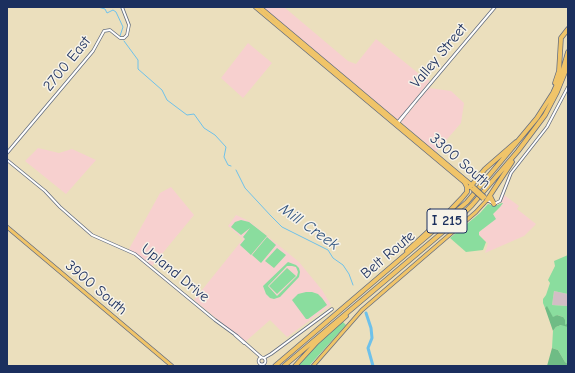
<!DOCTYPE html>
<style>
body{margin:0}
#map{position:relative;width:575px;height:373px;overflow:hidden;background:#ebdfbd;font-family:"Comic Neue",sans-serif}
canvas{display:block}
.frame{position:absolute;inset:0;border:8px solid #1b2f5e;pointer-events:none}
</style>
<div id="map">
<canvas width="575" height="373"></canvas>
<div class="frame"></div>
</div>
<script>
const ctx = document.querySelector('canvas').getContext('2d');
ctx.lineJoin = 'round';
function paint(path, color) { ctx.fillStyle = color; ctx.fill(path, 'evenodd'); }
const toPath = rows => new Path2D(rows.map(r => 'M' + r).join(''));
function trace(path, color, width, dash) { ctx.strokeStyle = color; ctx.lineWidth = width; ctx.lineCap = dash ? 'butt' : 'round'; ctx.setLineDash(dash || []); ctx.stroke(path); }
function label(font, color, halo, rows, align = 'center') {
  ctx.font = font + ' "Comic Neue",sans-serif'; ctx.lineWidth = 3; ctx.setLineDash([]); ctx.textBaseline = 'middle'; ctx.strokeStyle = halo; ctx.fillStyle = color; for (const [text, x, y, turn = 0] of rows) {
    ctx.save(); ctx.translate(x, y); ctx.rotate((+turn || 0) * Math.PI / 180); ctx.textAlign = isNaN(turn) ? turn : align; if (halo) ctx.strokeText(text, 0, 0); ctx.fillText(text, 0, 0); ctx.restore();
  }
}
paint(toPath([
 [263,7,284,7,348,61,356,64,376,39,418,73,429,80,429,82,398,120],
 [248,43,272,63,243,98,221,78],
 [429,88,451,91,464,103,461,123,436,152,401,122],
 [38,148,59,153,72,149,96,160,66,194,25,161],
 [171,187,194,215,152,266,129,249,160,193],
 [504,195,519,206,517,209,536,224,524,236,485,253,488,243,486,242,479,235,479,232,495,219,493,214,500,207],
 [236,215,249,221,299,262,322,290,331,305,287,337,270,320,245,342,194,300,243,239,228,226]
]), '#f7d0cf');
paint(toPath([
 [554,291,568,294,567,306,552,305]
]), '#d2bec5');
paint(toPath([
 [502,203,503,203,500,207,493,214,496,219,479,232,479,235,486,242,483,250,466,252,450,238,480,213,488,204,495,206],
 [241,220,249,222,267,236,251,255,240,245,245,239,243,237,250,228,241,235,231,227,235,222],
 [267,237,276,245,261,263,252,255],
 [277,248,286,255,274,268,265,261],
 [568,255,568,294,554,291,552,305,567,306,568,301,568,323,566,325,568,327,568,364,565,362,558,350,552,348,553,331,556,327,561,325,563,317,557,315,553,318,547,307,545,308,543,303,543,299,546,295,550,283,548,280,555,266,554,261],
 [288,262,296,265,299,268,300,272,299,277,280,297,274,299,270,298,266,294,263,286],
 [287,266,292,266,296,267,298,272,297,276,277,296,268,286],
 [287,268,296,276,277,294,269,286],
 [306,292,312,292,318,294,322,298,327,305,308,319,306,319,292,300,298,294],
 [342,321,346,325,309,366,296,366,304,356]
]), '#8add9e');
paint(toPath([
 [547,306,553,317,557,315,563,317,565,320,565,325,568,323,568,327,561,325,556,327,553,331,545,308],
 [552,348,558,350,565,362,568,364,568,366,547,366]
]), '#6fbc85');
trace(toPath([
 [98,7,105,9,107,13,113,10,116,12,123,27,120,36],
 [124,41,138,60,138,69,162,90,167,100,187,115,194,114,204,128,215,135,226,147,224,157,228,165,231,166],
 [236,170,245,188,271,216,282,227,328,250,333,258,343,265,349,274,353,285]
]), '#6ec1ea', 1);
trace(toPath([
 [366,313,371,328,372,338,368,348,373,366]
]), '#6ec1ea', 3);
const minor = toPath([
 [398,122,495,7],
 [398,123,415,102],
 [7,153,93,51,104,31,110,30,120,38,124,38,127,35,129,25,122,7],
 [7,160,45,191,60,207,92,235,135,254,215,320,237,336,261,357],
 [487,200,494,204,500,201,511,173,547,127,568,87],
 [235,335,244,343],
 '258.5 361a3.5 3.5 0 1 1 7 0a3.5 3.5 0 1 1-7 0Z',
 [264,358,271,354,332,309]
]);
const major = toPath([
 [255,7,466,184],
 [260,7,473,186],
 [7,227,172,366],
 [313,366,362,310,476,212,487,200]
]);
const highway = toPath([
 [555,83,559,71,561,38,568,29],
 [470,187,485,169,516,142],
 [490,196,494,204],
 [487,200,512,162],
 [407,251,442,219,462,198,467,192,467,187,465,183],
 [275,366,467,202,537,118,553,93,562,73,568,52],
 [284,366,457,220,472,205,518,151,545,115,557,92,568,65],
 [295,366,317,342,346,316]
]);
trace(minor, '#646d7f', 3.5);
trace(major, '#646d7f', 4.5);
trace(highway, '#646d7f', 5.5);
trace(minor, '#fff', 2);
trace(major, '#f0c469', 3);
trace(highway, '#f0c469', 4);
const majorBridge = toPath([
 [474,187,485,197],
 [472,189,483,199]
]);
trace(majorBridge, '#646d7f', 4.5, []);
trace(majorBridge, '#f0c469', 3);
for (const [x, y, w] of [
 [447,221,40]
]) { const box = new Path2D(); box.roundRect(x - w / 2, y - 12, w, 24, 3); ctx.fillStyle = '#f7f3e8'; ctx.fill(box); trace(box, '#1b2f5e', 1); }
label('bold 14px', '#1b2f5e', null, [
 ["I 215",447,221]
]);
label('15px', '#1b2f5e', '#f7f3e8', [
 ["Valley Street",439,56,-50],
 ["2700 East",67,64,-51],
 ["3300 South",460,161,41],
 ["Belt Route",388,255,-40],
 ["Upland Drive",175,273,39],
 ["3900 South",96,288,40]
]);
label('italic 16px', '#305481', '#f7f3e8', [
 ["Mill Creek",309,227,35]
]);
</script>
